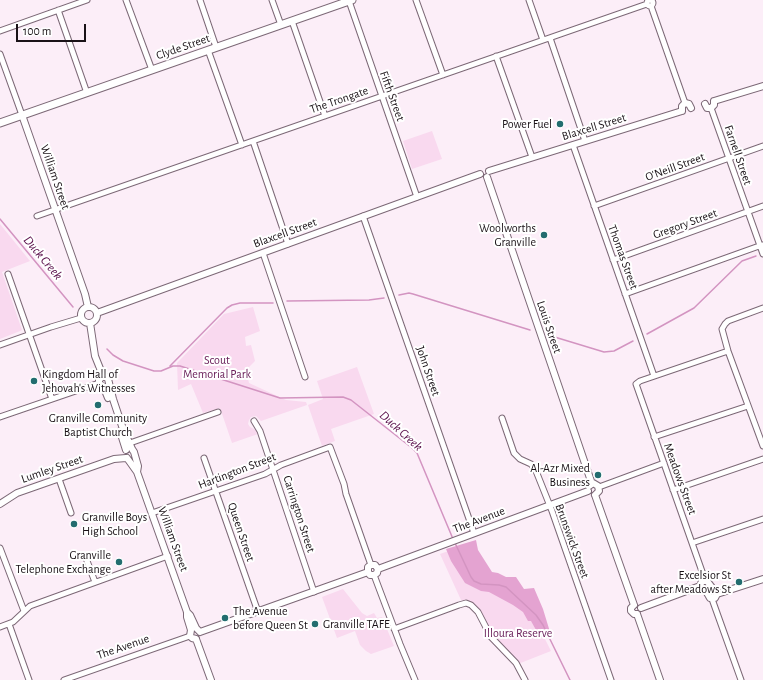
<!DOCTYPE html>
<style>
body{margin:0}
#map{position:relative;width:763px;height:680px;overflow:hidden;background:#fceef8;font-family:"Alegreya Sans",sans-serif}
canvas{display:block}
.scale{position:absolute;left:16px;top:24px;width:70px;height:18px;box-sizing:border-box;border:2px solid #1a1217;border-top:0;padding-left:5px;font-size:12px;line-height:14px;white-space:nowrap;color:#1a1217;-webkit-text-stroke:3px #fff;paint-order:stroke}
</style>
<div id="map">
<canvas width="763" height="680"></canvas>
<div class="scale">100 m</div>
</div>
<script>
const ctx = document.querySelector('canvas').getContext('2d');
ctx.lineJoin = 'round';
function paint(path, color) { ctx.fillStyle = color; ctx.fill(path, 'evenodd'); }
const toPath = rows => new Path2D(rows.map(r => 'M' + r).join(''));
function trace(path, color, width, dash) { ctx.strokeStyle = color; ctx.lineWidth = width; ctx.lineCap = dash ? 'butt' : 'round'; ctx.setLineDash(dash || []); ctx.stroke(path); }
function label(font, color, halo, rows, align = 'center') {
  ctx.font = font + ' "Alegreya Sans",sans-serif'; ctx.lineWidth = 4; ctx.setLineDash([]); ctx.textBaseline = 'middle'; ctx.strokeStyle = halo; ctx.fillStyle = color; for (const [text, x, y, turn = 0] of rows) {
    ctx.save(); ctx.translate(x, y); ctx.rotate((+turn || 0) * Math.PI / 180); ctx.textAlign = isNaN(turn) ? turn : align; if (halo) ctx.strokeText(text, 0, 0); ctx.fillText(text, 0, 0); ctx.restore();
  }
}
paint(toPath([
 [432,131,442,159,412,169,403,141],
 [0,224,30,261,2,272,22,330,20,331,0,339],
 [253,307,260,331,245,337,246,346,251,345,255,361,246,370,249,383,286,400,306,402,307,405,261,421,256,416,251,417,249,420,248,424,250,427,256,430,258,434,232,443,220,408,203,413,191,384,178,390,177,363,224,314],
 [357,367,374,414,331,429,335,441,322,446,308,405,323,399,317,381],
 [454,549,514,599,540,629,551,651,518,664,491,634,477,607,470,602,461,600,440,554],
 [343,589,362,613,367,616,374,613,377,618,382,617,394,646,371,654,366,651,360,645,355,631,337,638,322,597]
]), '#f9d9ef');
paint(toPath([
 [476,540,478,550,492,572,498,573,506,577,516,577,524,589,534,588,543,609,550,632,539,639,535,634,536,630,531,621,528,621,523,612,513,605,489,592,481,591,465,583,451,561,446,549]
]), '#e4a3d1');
trace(toPath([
 [0,219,73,307],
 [399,295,409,293,413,294,530,330],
 [287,301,369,300,384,298],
 [647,334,694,308,742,261,756,256],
 [548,335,604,352,614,351,633,341],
 [107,349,113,355,123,361,154,371,161,371,173,366,180,366,280,398,343,397,351,400,412,448,417,453,453,539],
 [170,366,227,308,232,305,240,303,273,303],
 [455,543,471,577,474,581,481,584,499,585,506,587,536,615,543,625,570,680]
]), '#d394c1', 1.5);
const minor = toPath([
 [126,0,152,70],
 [200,0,216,47],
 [272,0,281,25],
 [416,0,443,75],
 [529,0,543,40],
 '647 3a3 3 0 1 1 6 0a3 3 0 1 1-6 0Z',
 [349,1,417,197],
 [651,6,685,103],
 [58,10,87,93],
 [292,21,325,116],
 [0,31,87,0],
 [550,38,585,141],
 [208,50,242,145],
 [0,54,22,115],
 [496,56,532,157],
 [711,108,763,254],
 [253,141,288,244],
 [573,145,654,376],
 [594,206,763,146],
 [37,216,647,4],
 [363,216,474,533],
 [263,253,305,377],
 [613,260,763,206],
 [8,274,52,399],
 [625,294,762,245],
 [763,308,728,321,725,324,722,329,728,351,763,446],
 [0,345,51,327,81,318],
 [0,417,99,383],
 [502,418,514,453,520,459,531,464,536,471,552,511,611,680],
 [254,421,260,431,314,592],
 [654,437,748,406],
 [130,443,218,412],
 [204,458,258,612],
 [59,479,71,513],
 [599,487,664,463],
 [673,490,763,459],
 [152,513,265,474,281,465,330,447,344,484,346,494,371,565],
 [692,543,763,519],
 [0,548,24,611],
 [87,561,95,582],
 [374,575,400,644,415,680],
 [705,580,636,384,640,381,728,351],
 [712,599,741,680],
 [9,624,29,680],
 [0,627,13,622,30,606,168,556],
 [394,629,459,605,466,603,471,605,478,612,491,637,516,663,525,680],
 [64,680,190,636]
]);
const tertiary = toPath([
 [714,101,763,86],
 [705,104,707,108,711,108,714,105,714,101],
 [682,111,682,106,685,103,689,104,691,108],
 [22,115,85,294,88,307],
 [489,171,682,111],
 [487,177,592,484],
 '81 315a8 8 0 1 1 16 0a8 8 0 1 1-16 0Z',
 [97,313,480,174],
 [90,323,95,356,103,376],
 [103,376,106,377,108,379,113,399,123,429,132,449,134,452,138,466,137,472,187,612,187,617,191,630,190,636,192,638,196,639],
 [103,376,99,380,99,383,104,388,108,398],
 [120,431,126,450],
 [127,458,137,472],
 [589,486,593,483,598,486,599,491,595,495],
 [595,495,634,605],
 [0,504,17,493,114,459,126,458],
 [378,569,588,491],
 [368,572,368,567,371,565,375,565,378,569],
 [368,572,370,575,374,575,377,573,378,569],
 [700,586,702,581,707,581,717,594],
 [700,586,706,591,710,598,715,598,717,594],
 [717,594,763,579],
 [634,605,631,608,631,611,634,614,637,614],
 [641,608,700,586],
 [187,612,190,615,196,628,200,632],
 [637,614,660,680],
 [200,632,368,572],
 [196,639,211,680]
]);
const secondary = toPath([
 [0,123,352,0]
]);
trace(minor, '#7c6876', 7);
trace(tertiary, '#7c6876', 8);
trace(secondary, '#7c6876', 9);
trace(minor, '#fff', 5);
trace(tertiary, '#fff', 6);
trace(secondary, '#fff', 7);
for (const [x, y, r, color] of [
 [560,124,4,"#226d6f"],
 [544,235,4,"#226d6f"],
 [34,381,4,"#226d6f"],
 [98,405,4,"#226d6f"],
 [598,475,4,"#226d6f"],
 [74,524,4,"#226d6f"],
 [119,562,4,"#226d6f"],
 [739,582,4,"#226d6f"],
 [225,618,4,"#226d6f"],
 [315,624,4,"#226d6f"]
]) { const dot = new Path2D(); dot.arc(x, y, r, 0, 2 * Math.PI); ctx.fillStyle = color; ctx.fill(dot); trace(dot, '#fff', 1.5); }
label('12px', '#1a1217', '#fff', [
 ["Clyde Street",183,47,-19],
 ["Fifth Street",392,96,70],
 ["The Trongate",339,100,-19],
 ["Blaxcell Street",594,127,-17],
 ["Farnell Street",738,155,71],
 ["O'Neill Street",675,167,-20],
 ["William Street",55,177,71],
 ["Gregory Street",685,224,-20],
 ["Blaxcell Street",285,233,-20],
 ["Thomas Street",623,257,70],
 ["Louis Street",549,327,71],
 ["John Street",428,371,71],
 ["Lumley Street",52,469,-19],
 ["Hartington Street",237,471,-21],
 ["Meadows Street",680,479,70],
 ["Carrington Street",299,514,72],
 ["The Avenue",479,520,-21],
 ["Queen Street",241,532,71],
 ["William Street",173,539,70],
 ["Brunswick Street",572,541,70],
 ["The Avenue",123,647,-19]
]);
label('12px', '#1a1217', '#fff', [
 ["Power Fuel",552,124],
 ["Woolworths",536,228],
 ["Granville",536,242],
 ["Kingdom Hall of",42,374,"left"],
 ["Jehovah's Witnesses",42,388,"left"],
 ["Granville Community",98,418,"center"],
 ["Baptist Church",98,432,"center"],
 ["Al-Azr Mixed",590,468],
 ["Business",590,482],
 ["Granville Boys",82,517,"left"],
 ["High School",82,531,"left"],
 ["Granville",111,555],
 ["Telephone Exchange",111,569],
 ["Excelsior St",731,575],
 ["after Meadows St",731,589],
 ["The Avenue",233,611,"left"],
 ["before Queen St",233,625,"left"],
 ["Granville TAFE",323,624,"left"]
], 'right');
label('12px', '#6b215b', '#fff', [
 ["Scout",217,360],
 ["Memorial Park",217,374],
 ["Illoura Reserve",518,633]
]);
label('italic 13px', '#5a0f4b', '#fff', [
 ["Duck Creek",43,258,50],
 ["Duck Creek",401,431,42]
]);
</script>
